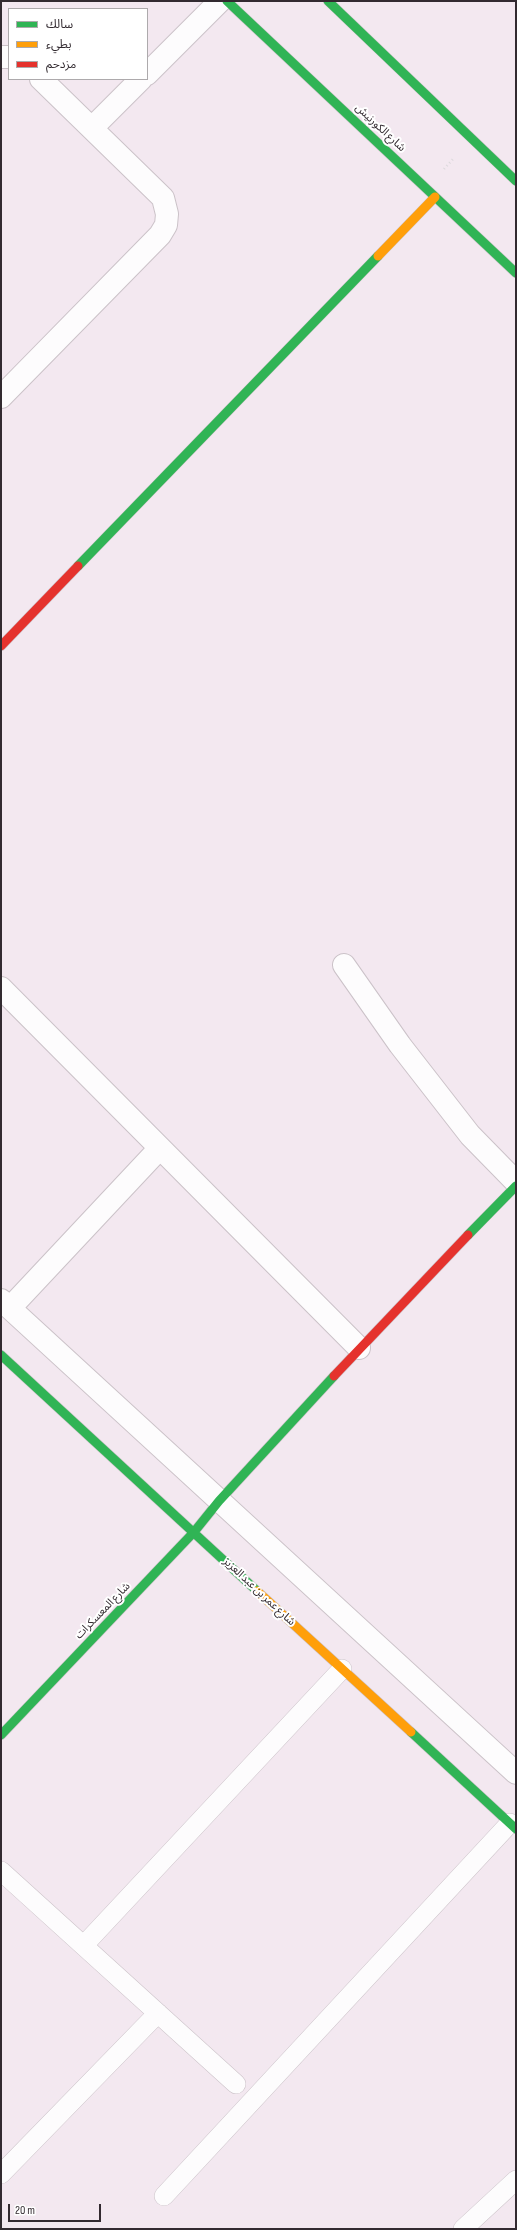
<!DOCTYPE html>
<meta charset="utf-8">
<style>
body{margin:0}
#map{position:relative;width:517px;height:2230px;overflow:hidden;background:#f3e8f0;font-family:"Sofia Sans Condensed","Noto Sans Arabic",sans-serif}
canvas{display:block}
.frame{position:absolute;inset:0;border:2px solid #322a30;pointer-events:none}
.legend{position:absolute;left:8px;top:8px;width:140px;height:72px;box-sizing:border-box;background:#fff;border:1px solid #adaaac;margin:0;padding:5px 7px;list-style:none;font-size:12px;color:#322a30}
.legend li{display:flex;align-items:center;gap:8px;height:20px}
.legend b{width:20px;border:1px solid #adaaac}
.scale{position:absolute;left:8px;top:2204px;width:93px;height:18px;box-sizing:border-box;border:2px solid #322a30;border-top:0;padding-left:5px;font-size:12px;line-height:14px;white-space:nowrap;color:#322a30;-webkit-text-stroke:3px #fff;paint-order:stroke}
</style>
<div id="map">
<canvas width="517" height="2230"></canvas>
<div class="frame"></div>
<ul class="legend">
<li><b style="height:5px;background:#30b455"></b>سالك</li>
<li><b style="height:5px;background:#ff9f0a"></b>بطيء</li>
<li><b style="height:5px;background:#e5322d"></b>مزدحم</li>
</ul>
<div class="scale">20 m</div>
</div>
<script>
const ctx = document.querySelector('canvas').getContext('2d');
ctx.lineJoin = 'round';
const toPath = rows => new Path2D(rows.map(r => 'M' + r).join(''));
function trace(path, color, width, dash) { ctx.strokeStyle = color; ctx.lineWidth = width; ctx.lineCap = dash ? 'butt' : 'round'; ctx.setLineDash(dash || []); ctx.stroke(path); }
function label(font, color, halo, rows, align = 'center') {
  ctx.font = font + ' "Sofia Sans Condensed","Noto Sans Arabic",sans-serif'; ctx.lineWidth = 4; ctx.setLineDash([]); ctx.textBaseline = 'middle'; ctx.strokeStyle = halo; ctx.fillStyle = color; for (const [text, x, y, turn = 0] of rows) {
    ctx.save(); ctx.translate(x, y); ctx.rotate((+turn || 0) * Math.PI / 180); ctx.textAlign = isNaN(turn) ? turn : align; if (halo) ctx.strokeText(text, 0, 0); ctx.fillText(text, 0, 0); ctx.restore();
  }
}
const lane = toPath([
 [1,1871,236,2084],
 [84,1945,342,1669],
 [1,2174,158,2013],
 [164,2196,510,1823],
 [463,2229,516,2180]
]);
const street = toPath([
 [1,57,9,57],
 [147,74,220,1],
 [92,128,141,79],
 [1,397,160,235,166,225,167,214,163,198,41,79],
 [344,965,400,1045,470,1135,516,1182],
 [1,988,359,1348],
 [1,1300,516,1773],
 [10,1308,160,1148]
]);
const fast = toPath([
 [227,1,516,273],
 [328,1,516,181],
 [78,566,378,256],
 [468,1235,516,1186],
 [1,1355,257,1591],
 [411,1732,516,1829],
 [1,1735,194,1532,219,1501,334,1376]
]);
const slow = toPath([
 [378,256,435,197],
 [257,1591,411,1732]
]);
const jam = toPath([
 [1,646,78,566],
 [334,1376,468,1235]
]);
trace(lane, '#cbc2c8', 20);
trace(street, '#cbc2c8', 24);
trace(fast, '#cbc2c8', 10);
trace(slow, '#cbc2c8', 10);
trace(jam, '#cbc2c8', 10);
trace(toPath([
 [444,169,453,159]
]), '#dbd8db', 2.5, [1, 3]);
trace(lane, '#fdfcfd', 19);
trace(street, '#fdfcfd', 22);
trace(fast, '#30b455', 9);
trace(slow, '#ff9f0a', 9);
trace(jam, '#e5322d', 9);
label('11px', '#322a30', '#fff', [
 ["شارع الكورنيش",380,128,43],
 ["شارع عمر بن عبد العزيز",259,1592,43],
 ["شارع المعسكرات",103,1611,-46]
]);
</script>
